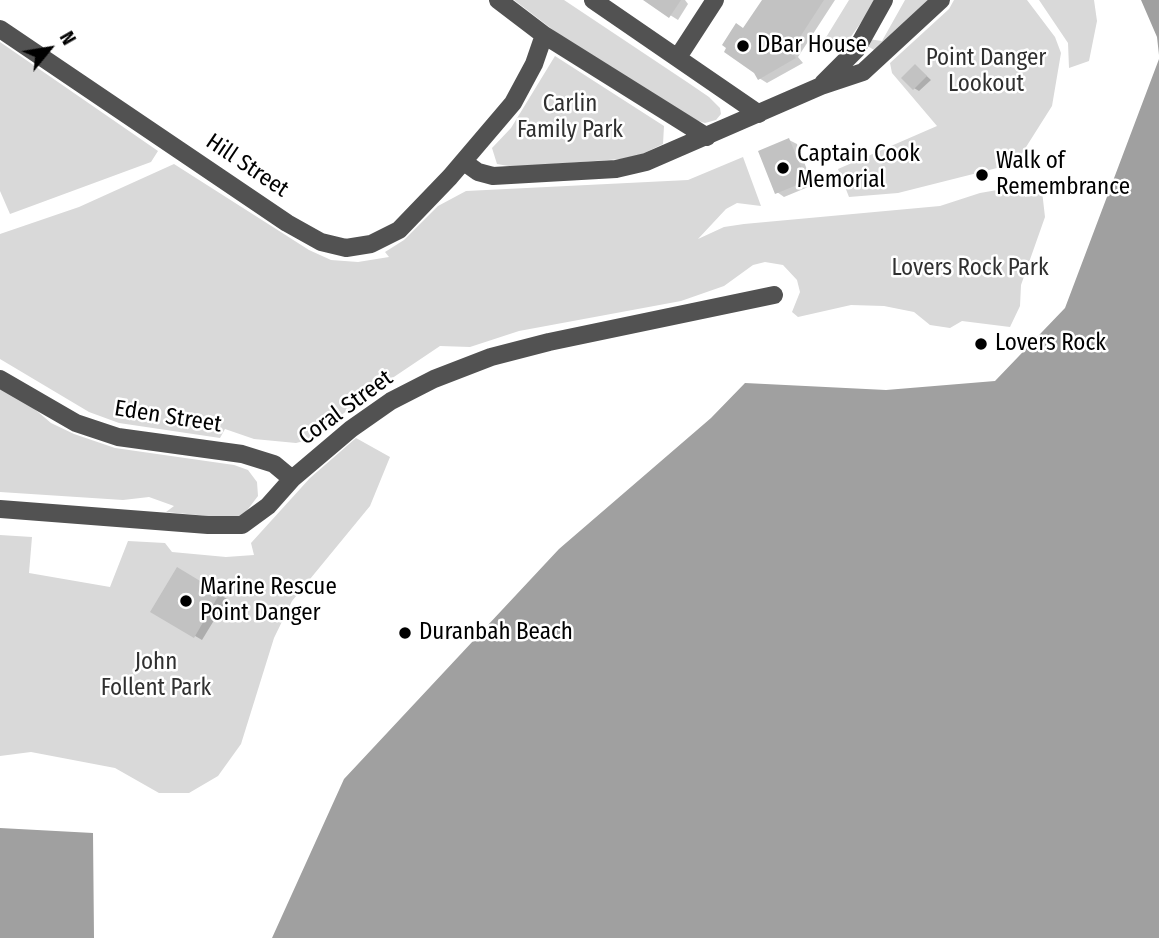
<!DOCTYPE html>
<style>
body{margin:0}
#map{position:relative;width:1159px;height:938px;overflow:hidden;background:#fff;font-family:"Fira Sans Condensed",sans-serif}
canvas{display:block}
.north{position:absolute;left:14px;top:14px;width:70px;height:70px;-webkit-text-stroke:5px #fff;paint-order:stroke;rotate:60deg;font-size:19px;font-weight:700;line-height:28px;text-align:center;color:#000}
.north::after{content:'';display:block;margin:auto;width:24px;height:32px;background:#000;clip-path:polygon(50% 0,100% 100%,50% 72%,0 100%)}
</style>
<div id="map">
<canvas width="1159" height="938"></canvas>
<div class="north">N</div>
</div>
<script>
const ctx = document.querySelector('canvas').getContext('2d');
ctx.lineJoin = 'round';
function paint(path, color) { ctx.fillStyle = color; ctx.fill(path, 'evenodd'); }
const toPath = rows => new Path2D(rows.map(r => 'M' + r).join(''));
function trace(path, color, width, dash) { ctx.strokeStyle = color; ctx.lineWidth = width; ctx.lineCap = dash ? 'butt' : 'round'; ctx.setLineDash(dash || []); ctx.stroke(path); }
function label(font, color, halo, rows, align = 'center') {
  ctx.font = font + ' "Fira Sans Condensed",sans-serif'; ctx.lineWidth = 5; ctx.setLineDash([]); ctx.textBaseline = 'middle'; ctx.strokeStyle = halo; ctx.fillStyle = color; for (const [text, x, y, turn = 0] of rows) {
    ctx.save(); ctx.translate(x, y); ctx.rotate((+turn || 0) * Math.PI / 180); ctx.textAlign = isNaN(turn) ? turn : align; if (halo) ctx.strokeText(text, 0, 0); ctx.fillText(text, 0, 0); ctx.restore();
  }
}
paint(toPath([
 [514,0,564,0,690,84,709,97,720,108,721,114,716,120,705,123,691,119,561,36],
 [849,0,877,0,845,45,837,40,825,39],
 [905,0,931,0,876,51,869,47,866,44,868,39,882,41],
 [954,0,1027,0,1055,37,1061,53,1052,106,1021,155,1005,166,898,193,849,197,838,169,937,126,892,73,890,63,949,9],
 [1039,0,1094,0,1097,21,1089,61,1069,68,1068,43],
 [0,42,158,151,151,162,10,214,0,191],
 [555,56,664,126,663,144,640,155,621,159,514,167,497,164,492,148,511,128],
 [743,157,761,206,737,203,726,209,698,239,724,227,744,224,940,206,980,193,1026,185,1025,197,1042,191,1045,217,1021,285,1020,306,1010,327,962,321,950,328,930,325,914,312,884,306,851,305,798,317,792,312,800,292,797,280,783,265,765,262,753,265,724,286,681,301,519,331,470,347,440,346,376,389,308,440,296,443,254,439,225,429,220,438,119,423,89,412,0,359,0,234,79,207,174,164,309,250,331,260,358,262,389,257,385,252,404,240,438,206,466,191,688,180],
 [0,385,18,395,51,423,74,434,115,448,234,465,248,470,257,482,258,496,242,517,230,518,166,512,174,506,149,497,123,500,0,492],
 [356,438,390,457,370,506,292,601,274,638,241,744,218,776,189,793,159,793,115,768,31,752,0,756,0,535,32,537,29,573,110,587,128,541,165,543,172,552,226,557,254,555,251,543,310,478]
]), '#d9d9d9');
paint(toPath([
 [1141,0,1159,0,1159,55,1157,37],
 [1159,59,1159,938,272,938,344,779,559,549,711,418,745,383,886,390,995,381,1065,308],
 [0,828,93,833,94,938,0,938]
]), '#a0a0a0');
paint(toPath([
 [646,0,685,0,688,4,678,20],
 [771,0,835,0,798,57,803,63,767,83,759,78,744,30],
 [916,66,931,80,919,91,914,88],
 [789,140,797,144,813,185,784,197,777,192],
 [178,569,227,599,202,640,153,611]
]), '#0003');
paint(toPath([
 [643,0,681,0,669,18],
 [762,0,824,0,791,51,796,58,758,80,754,73,724,52,726,48,722,45,736,23,743,28],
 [915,64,927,76,913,90,901,78],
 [789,138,807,181,775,194,758,151],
 [177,567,220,593,194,638,150,612]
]), '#c2c2c2');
trace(toPath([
 [498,0,544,35,707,137],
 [593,0,759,114],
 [0,29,287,223,321,242,346,248,371,244,399,230,450,177,513,103,534,64,544,35],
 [678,57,715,0],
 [823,83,856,50,884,0],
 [464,162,478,172,493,176,616,169,646,162,821,86,863,72,941,0],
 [0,379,76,423,118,437,242,454,274,464,292,479],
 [0,509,208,525,242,525,268,506,292,479,351,429,391,401,434,379,491,357,549,342,774,295]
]), '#525252', 18);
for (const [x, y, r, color] of [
 [743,46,7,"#000"],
 [783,168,7,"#000"],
 [982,175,7,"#000"],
 [981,344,7,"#000"],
 [186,601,7,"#000"],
 [405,633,7,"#000"]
]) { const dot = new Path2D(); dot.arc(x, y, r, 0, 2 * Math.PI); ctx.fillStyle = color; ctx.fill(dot); trace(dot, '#fff', 2.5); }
label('23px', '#000', '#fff', [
 ["DBar House",757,46],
 ["Captain Cook",797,155],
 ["Memorial",797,181],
 ["Walk of",996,162],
 ["Remembrance",996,188],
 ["Lovers Rock",995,344],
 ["Marine Rescue",200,588],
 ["Point Danger",200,614],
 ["Duranbah Beach",419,633]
], 'left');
label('23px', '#303030', '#fff', [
 ["Point Danger",986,59],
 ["Lookout",986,85],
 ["Carlin",570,105],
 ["Family Park",570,131],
 ["Lovers Rock Park",970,269],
 ["John",156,663],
 ["Follent Park",156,689]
]);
label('23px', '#000', '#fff', [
 ["Hill Street",247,166,34],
 ["Coral Street",346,408,-36],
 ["Eden Street",168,417,9]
]);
</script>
